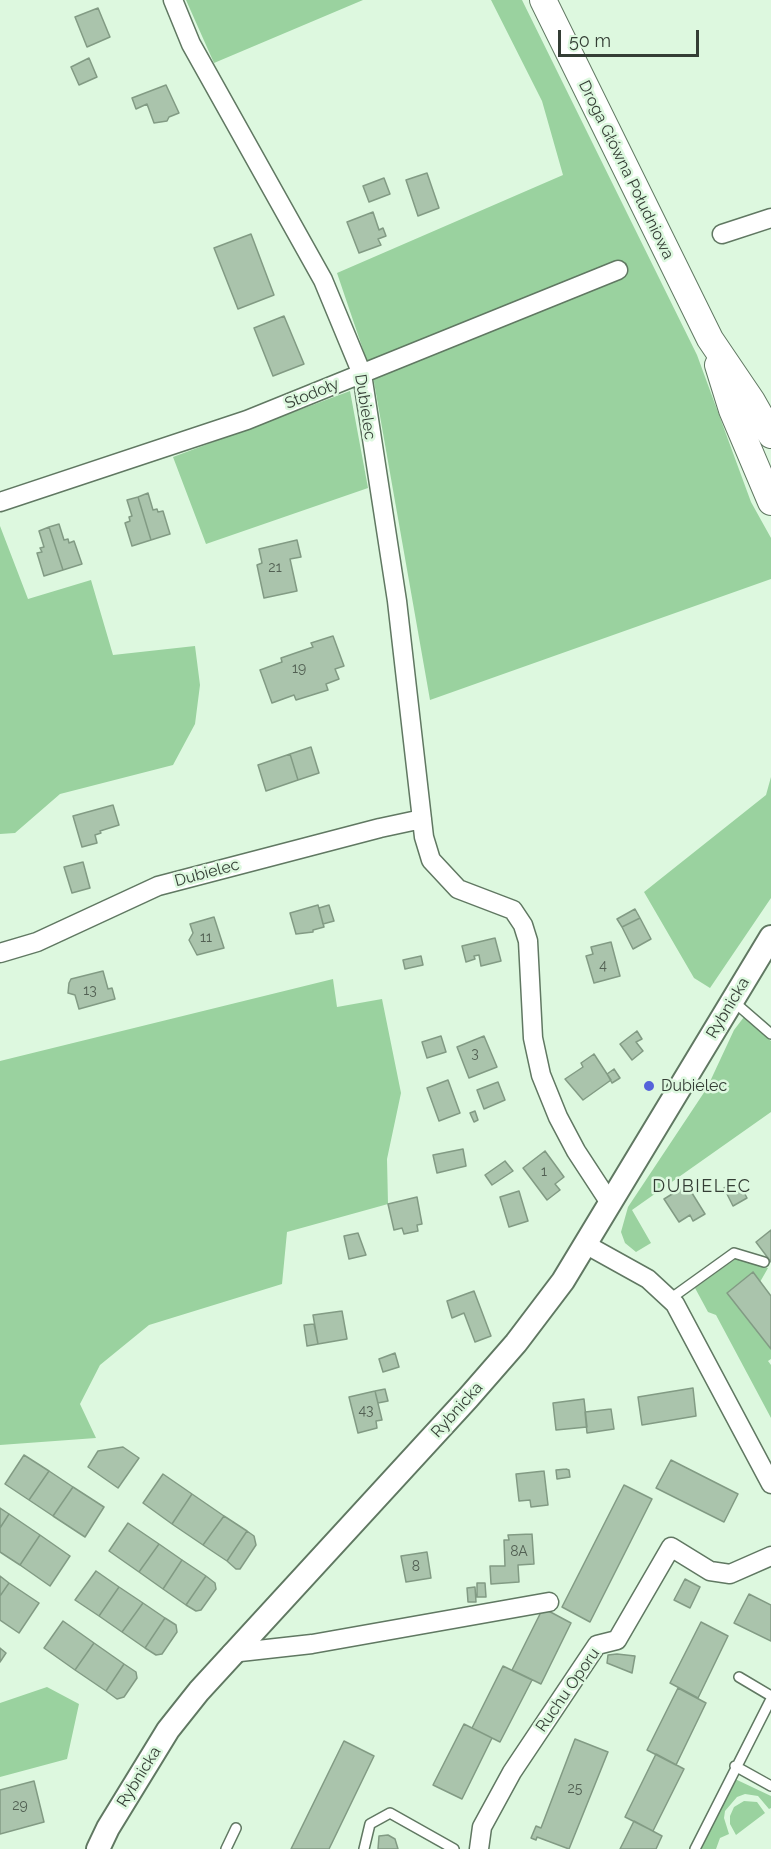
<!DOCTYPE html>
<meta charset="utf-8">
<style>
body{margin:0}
#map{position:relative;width:771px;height:1849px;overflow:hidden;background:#ddf8df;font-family:Raleway,sans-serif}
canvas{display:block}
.scale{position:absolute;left:558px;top:30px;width:141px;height:27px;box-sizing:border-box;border:3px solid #343e35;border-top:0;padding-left:8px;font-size:18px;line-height:21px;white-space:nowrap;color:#343e35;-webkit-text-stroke:4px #ddf8df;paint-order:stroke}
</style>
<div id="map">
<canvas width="771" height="1849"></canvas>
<div class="scale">50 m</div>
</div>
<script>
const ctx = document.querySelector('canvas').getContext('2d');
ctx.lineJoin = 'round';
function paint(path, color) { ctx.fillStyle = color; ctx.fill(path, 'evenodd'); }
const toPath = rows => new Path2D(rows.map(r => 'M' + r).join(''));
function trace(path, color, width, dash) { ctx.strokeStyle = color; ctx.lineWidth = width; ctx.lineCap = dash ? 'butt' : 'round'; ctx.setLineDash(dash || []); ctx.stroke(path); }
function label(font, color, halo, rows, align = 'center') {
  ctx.font = font + ' Raleway,sans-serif'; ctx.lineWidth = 5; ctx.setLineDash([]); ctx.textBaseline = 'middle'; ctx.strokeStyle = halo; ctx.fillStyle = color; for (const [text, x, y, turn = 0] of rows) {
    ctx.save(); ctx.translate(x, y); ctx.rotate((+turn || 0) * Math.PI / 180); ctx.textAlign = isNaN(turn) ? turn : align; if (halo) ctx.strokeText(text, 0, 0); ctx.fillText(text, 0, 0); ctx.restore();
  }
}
paint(toPath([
 [186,0,363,0,214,63],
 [491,0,522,0,697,355,751,502,771,538,771,579,430,700,374,382,337,273,563,175,542,101],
 [350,391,368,488,206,544,173,457],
 [0,526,28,599,91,580,113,655,195,646,200,685,195,724,173,765,60,794,15,833,0,834],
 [771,777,771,898,710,988,694,978,644,892,766,795],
 [333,979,337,1007,382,999,401,1093,387,1159,388,1204,287,1232,282,1284,149,1325,100,1365,80,1404,96,1438,0,1445,0,1061],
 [744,1017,771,1041,771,1112,632,1210,651,1243,636,1252,625,1243,621,1232,628,1207,707,1088,734,1030],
 [737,1258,768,1268,760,1282,752,1273,727,1293,771,1349,771,1359,768,1361,771,1365,771,1418,716,1315,708,1312,695,1288],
 [47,1687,79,1704,67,1759,0,1777,0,1703],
 [735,1779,771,1796,771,1808,769,1809,758,1796,745,1794,737,1797,725,1811,724,1818,729,1834,720,1838,716,1849,699,1849],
 [744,1801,757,1802,765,1813,736,1835,730,1824,730,1816,734,1807]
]), '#9ad29f');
const building = toPath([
 [98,8,110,37,87,47,75,17,98,8],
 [89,58,97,77,79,85,71,67,89,58],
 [166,85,179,113,169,117,167,121,154,123,147,104,136,109,132,98,166,85],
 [427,173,439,208,418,216,406,180,427,173],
 [384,178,390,194,369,202,363,186,384,178],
 [373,212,379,230,383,228,386,236,378,239,381,245,359,253,347,222,373,212],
 [251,234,274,295,238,309,214,248,251,234],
 [284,316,304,364,273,376,254,328,284,316],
 [148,493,153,510,157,509,158,512,163,511,170,534,151,540,138,497,148,493],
 [138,497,151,540,132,546,125,523,130,521,129,517,132,516,127,500,138,497],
 [59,524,64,540,68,539,69,543,74,541,82,564,63,570,49,527,59,524],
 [49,527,63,570,44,576,37,553,42,552,40,548,44,547,39,531,49,527],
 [297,540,301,557,290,559,297,591,264,598,257,565,262,563,259,549,297,540],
 [333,636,344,666,335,669,339,679,326,684,328,690,296,700,294,695,272,703,260,670,282,662,281,658,313,647,311,643,333,636],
 [311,747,319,773,298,780,290,754,311,747],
 [290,754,298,780,266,791,258,765,290,754],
 [113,805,119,825,100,831,101,833,95,835,97,843,82,847,73,816,113,805],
 [83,862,90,888,72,893,64,867,83,862],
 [318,905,324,927,313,930,313,932,296,934,290,913,318,905],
 [329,905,334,921,323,924,319,908,329,905],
 [635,909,640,918,622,927,617,919,635,909],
 [214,917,224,948,197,955,189,940,193,933,190,924,214,917],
 [640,918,651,939,633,949,622,927,640,918],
 [495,938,501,961,481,966,479,955,474,956,475,959,466,962,462,946,495,938],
 [611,942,620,976,594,983,586,956,593,954,591,947,611,942],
 [421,956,423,965,405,969,403,960,421,956],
 [103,971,108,989,112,988,115,999,79,1009,75,995,68,993,69,983,71,979,103,971],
 [637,1031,642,1039,636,1042,643,1051,632,1060,620,1044,637,1031],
 [441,1036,446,1052,427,1058,422,1042,441,1036],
 [484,1036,497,1067,469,1078,457,1047,484,1036],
 [594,1054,611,1080,583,1100,565,1079,583,1067,581,1063,594,1054],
 [614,1069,620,1078,612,1083,607,1074,614,1069],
 [448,1080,460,1113,439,1121,427,1088,448,1080],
 [498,1082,505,1100,484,1109,477,1090,498,1082],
 [475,1111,478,1120,474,1122,470,1113,475,1111],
 [463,1149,466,1166,437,1173,433,1155,463,1149],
 [545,1151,564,1177,555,1184,560,1190,547,1200,523,1168,545,1151],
 [505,1161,513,1171,492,1185,485,1175,505,1161],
 [738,1181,747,1198,733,1206,724,1188,738,1181],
 [687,1185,705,1214,693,1221,690,1215,679,1222,664,1199,687,1185],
 [519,1191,528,1221,509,1227,500,1197,519,1191],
 [417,1197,422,1224,417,1225,418,1231,404,1234,402,1228,394,1230,388,1204,417,1197],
 [771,1230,771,1262,756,1242,771,1230],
 [358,1233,366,1255,349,1259,344,1236,358,1233],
 [753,1272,771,1296,771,1349,727,1293,753,1272],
 [474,1291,491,1336,475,1342,464,1313,452,1318,447,1301,474,1291],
 [342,1311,347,1339,318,1344,313,1315,342,1311],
 [314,1324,318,1344,307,1346,304,1325,314,1324],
 [395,1353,399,1367,383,1372,379,1359,395,1353],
 [693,1388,696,1416,642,1425,638,1397,693,1388],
 [385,1389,388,1401,378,1403,375,1391,385,1389],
 [375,1391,382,1420,376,1421,377,1428,358,1433,349,1397,375,1391],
 [584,1399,587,1427,556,1430,553,1403,584,1399],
 [611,1409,614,1429,587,1433,585,1412,611,1409],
 [123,1447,139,1458,118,1488,88,1467,98,1451,123,1447],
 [24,1455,49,1471,29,1500,5,1484,24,1455],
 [671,1460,738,1494,724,1522,656,1488,671,1460],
 [566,1469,569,1470,570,1477,557,1479,556,1470,566,1469],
 [49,1471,73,1487,53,1516,29,1500,49,1471],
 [544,1471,548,1505,531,1507,530,1500,519,1501,516,1474,544,1471],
 [163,1474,192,1494,172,1524,143,1503,163,1474],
 [624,1485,652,1499,590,1622,562,1607,624,1485],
 [73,1487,104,1507,85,1537,53,1516,73,1487],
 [192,1494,224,1516,203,1545,172,1524,192,1494],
 [0,1508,9,1514,0,1528,0,1508],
 [9,1514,40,1535,20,1565,0,1552,0,1528,9,1514],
 [224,1516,247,1531,227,1561,203,1545,224,1516],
 [128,1523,159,1544,139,1572,109,1551,128,1523],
 [247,1531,254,1536,256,1545,240,1569,236,1569,227,1561,247,1531],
 [532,1534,534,1564,518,1565,519,1582,491,1584,490,1566,505,1566,504,1540,509,1540,508,1535,532,1534],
 [40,1535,70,1556,50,1586,20,1565,40,1535],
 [159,1544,182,1560,163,1589,139,1572,159,1544],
 [427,1552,431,1578,406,1582,401,1556,427,1552],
 [182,1560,206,1576,186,1605,163,1589,182,1560],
 [96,1571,119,1587,99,1616,75,1600,96,1571],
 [0,1576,9,1583,0,1596,0,1576],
 [206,1576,215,1583,216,1589,201,1610,196,1611,186,1605,206,1576],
 [685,1579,700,1587,690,1608,674,1600,685,1579],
 [9,1583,39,1603,19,1633,0,1620,0,1596,9,1583],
 [477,1583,485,1583,486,1597,477,1597,477,1583],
 [119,1587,143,1603,122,1632,99,1616,119,1587],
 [475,1587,476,1602,468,1602,467,1588,475,1587],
 [749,1594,771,1605,771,1641,734,1623,749,1594],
 [143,1603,165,1618,145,1648,122,1632,143,1603],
 [543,1608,571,1623,541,1684,512,1670,543,1608],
 [165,1618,176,1625,177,1632,162,1654,156,1655,145,1648,165,1618],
 [63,1621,94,1643,75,1670,44,1648,63,1621],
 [701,1622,728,1636,698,1698,670,1683,701,1622],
 [94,1643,124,1664,106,1691,75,1670,94,1643],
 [0,1648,6,1653,0,1662,0,1648],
 [617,1654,635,1656,632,1673,607,1663,608,1655,617,1654],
 [124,1664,136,1672,137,1678,124,1697,117,1699,106,1691,124,1664],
 [503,1666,532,1680,500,1742,472,1728,503,1666],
 [678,1688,706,1703,676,1765,647,1750,678,1688],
 [464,1724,492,1738,462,1799,433,1785,464,1724],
 [575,1739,608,1752,569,1849,537,1837,536,1840,531,1838,536,1826,541,1828,575,1739],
 [344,1741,374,1756,329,1849,291,1849,344,1741],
 [656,1754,684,1769,653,1831,625,1817,656,1754],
 [34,1781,44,1822,0,1834,0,1790,34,1781],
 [634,1821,662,1836,656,1849,620,1849,634,1821],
 [388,1835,395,1839,398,1849,378,1849,379,1836,388,1835]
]);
paint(building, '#aac4ac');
trace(building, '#829b84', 1.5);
const service = toPath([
 [733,1001,771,1034],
 [670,1299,734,1253,764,1262],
 [739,1677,771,1696],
 [735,1766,771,1786],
 [226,1849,236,1828],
 [364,1849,370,1824,390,1813,454,1849],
 [695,1849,771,1699]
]);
const minor = toPath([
 [173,0,191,44,323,280,362,374,397,601,424,837,431,860,458,889,513,910,523,925,528,941,533,1038,541,1075,558,1117,576,1151,610,1203],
 [722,234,771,218],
 [0,502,247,420,618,270],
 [0,953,37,942,158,886,380,828,422,819],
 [585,1244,648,1279,675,1304,771,1484],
 [231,1653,312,1644,549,1602],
 [479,1849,482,1827,512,1772,597,1645,617,1640,671,1547,710,1571,730,1574,771,1556]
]);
const tertiary = toPath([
 [98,1849,108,1828,168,1730,199,1691,468,1398,516,1343,563,1281,771,937]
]);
const secondary = toPath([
 [543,0,710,339,752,401,771,435],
 [718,365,732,410,771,502]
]);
trace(service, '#607862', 12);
trace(minor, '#607862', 21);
trace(tertiary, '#607862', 26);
trace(secondary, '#607862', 28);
trace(service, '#fff', 9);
trace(minor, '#fff', 18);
trace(tertiary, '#fff', 22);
trace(secondary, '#fff', 26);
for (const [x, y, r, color] of [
 [649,1086,6,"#5563da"]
]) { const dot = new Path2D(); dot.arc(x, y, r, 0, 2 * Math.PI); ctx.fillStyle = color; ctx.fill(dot); trace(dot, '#ddf8df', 2); }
label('14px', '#526053', null, [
 ["21",275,568],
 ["19",299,669],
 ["11",206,938],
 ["4",603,966],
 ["13",90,991],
 ["3",475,1054],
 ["1",544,1172],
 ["43",366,1411],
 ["8A",519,1552],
 ["8",416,1567],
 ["25",575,1789],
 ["29",20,1806]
]);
label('16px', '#343e35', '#ddf8df', [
 ["Droga Główna Południowa",626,170,64],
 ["Stodoły",312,394,-22],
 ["Dubielec",365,407,81],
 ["Dubielec",207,873,-15],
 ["Rybnicka",728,1008,-59],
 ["Rybnicka",457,1410,-48],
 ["Ruchu Oporu",568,1690,-55],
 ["Rybnicka",139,1777,-58]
]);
label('16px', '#343e35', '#ddf8df', [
 ["Dubielec",661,1086]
], 'left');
ctx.letterSpacing = '1.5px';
label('18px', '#343e35', '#ddf8df', [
 ["DUBIELEC",702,1187]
]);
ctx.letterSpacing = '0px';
</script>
